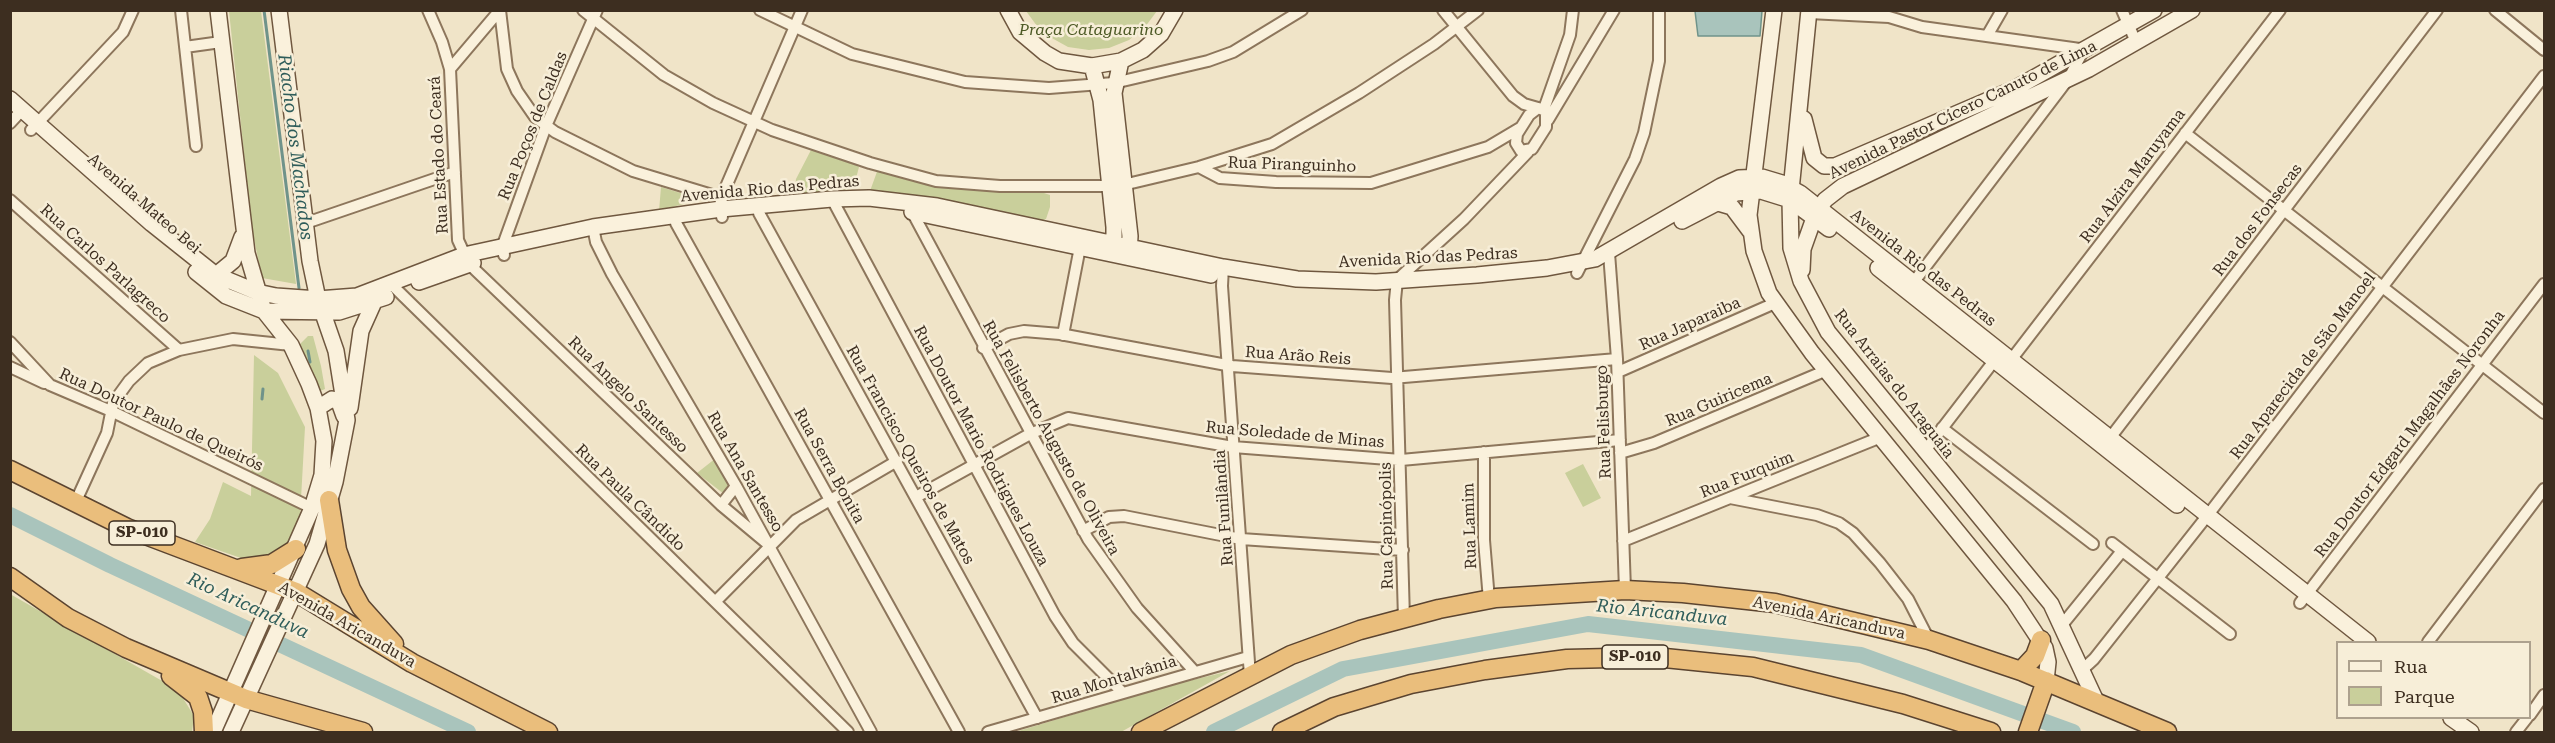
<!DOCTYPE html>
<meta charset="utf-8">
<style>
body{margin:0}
#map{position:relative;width:2555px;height:743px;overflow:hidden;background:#f0e4c8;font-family:"Roboto Serif",serif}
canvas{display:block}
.frame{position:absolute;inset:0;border:12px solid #3d2e20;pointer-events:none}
.legend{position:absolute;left:2336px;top:641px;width:195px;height:78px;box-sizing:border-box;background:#f7eed8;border:2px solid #ada18e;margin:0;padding:8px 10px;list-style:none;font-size:18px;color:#3d2e20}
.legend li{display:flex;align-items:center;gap:12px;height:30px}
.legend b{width:30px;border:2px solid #ada18e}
</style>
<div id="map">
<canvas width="2555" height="743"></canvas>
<div class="frame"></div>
<ul class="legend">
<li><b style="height:8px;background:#faf1dc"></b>Rua</li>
<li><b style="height:16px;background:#c9cf9b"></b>Parque</li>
</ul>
</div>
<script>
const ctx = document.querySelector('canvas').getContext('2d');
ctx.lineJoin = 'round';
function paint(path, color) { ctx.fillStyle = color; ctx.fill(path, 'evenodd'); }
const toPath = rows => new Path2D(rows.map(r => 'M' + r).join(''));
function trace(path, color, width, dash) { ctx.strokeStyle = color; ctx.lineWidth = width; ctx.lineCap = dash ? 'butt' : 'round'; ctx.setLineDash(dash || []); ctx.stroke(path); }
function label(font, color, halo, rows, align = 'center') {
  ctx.font = font + ' "Roboto Serif",serif'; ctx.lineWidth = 5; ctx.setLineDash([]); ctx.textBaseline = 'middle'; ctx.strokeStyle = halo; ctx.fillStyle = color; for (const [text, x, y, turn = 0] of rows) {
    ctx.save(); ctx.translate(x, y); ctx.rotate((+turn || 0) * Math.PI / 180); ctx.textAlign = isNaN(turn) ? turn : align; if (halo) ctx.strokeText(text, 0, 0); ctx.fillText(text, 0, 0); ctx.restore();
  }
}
paint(toPath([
 [229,11,261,11,296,284,262,278,252,229],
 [1026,11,1157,11,1145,27,1129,40,1109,48,1089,50,1068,47,1050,37,1037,26],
 [811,150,849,161,859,167,854,186,847,191,794,194,796,179],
 [878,169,1002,192,1041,192,1050,195,1050,207,1046,219,1040,221,870,191],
 [661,187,690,196,690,202,659,211],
 [308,336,313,336,321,366,325,389,320,391,299,345],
 [254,355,278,373,305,427,300,517,286,551,258,564,195,542,210,519,223,482,251,496],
 [716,458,730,481,724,494,697,473],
 [1583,464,1601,498,1583,507,1565,473],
 [10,594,178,690,194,716,192,732,11,732],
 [1230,671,1121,732,1015,732,1171,685]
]), '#c9cf9b');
const water = toPath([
 [1695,11,1762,11,1760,36,1698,36,1695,11]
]);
paint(water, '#a9c4bc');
trace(water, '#6f938a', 1.5);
trace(toPath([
 [264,10,299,288],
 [308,351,310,362],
 [262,399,263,389]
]), '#6f938a', 3);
trace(toPath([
 [10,515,110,565,468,732],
 [1214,732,1343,669,1588,624,1861,655,2073,732]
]), '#a9c4bc', 16);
const minor = toPath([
 [181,10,196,146],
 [428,10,442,42,450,69,458,240,469,264,721,505,769,545],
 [500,10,507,69,517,91,535,117,555,132,633,171,722,198],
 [583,10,664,75,713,103,772,130,870,163,936,181,1000,186,1111,186],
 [760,10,852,54,965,82,1049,88,1114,83,1208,61,1233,52,1302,10],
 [1443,10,1513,96,1524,104,1538,108],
 [2122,10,2136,42],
 [2495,10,2544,50],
 [1809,13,1889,17,1922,27,2087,50],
 [1987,36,2002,10],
 [185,47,221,42],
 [450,69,500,10],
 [1538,108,1546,111,1546,127,1532,149,1521,151,1516,143,1517,134,1529,115,1538,108],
 [1544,109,1570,35,1573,10],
 [1548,120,1614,10],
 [10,123,22,110],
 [31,130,123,32,133,10],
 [2185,133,2544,413],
 [1199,167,1220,178,1276,182,1371,183,1488,147,1520,128],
 [1123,185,1199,167,1272,144,1359,93,1434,44,1478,10],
 [832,199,1055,616,1073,643,1123,693],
 [10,200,179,350],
 [758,205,759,213,1037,718],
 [910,208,1088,539,1137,608,1194,671],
 [675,215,676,223,959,732],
 [722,217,721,202,725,189,802,10],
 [306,223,455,172],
 [593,227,596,242,612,274,736,486,871,732],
 [1609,253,1617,359,1625,590],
 [504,255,503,245,546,126,597,10],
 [1223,267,1222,286,1250,676],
 [1577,273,1635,159,1644,133,1659,61,1659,10],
 [391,284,848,732],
 [1910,287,2069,78,2082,53],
 [1063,335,1080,247],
 [10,342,50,385,111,411,312,508],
 [983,348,1009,334,1024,331,1060,334,1232,366,1392,378,1617,359],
 [2011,360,2280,10],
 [10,367,44,383],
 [1618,372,1775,303],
 [1942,428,2093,544],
 [2107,442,2437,10],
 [1484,452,1484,540,1489,600],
 [1924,452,1994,361],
 [1620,453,1654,443,1827,370],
 [916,497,1030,434,1068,418,1233,447,1401,460,1620,440],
 [1730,498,1817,515,1839,523,1853,533,1880,563,1908,599,1929,640],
 [76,501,107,433,113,403,129,381,148,363,179,350,233,339,291,345],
 [721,505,736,486],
 [1083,531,1109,517,1124,516,1241,539,1403,550],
 [1623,541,1881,437],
 [2112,543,2230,634],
 [716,601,796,520,897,461],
 [2300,603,2544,284],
 [1404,619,1395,300,1397,280,1464,219,1528,152],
 [2062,625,2122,551],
 [2428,642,2544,489],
 [2082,670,2094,659,2211,511,2544,76],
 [2530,715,2544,695],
 [988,732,1248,657],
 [2516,732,2527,718]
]);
const secondary = toPath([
 [1008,10,1020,32,1045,53,1059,61,1092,66,1121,61,1143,50,1161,34,1175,10],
 [1774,10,1749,215,1754,251,1769,293,1812,353,2014,601,2045,648,2048,662,2046,681],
 [1809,10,1790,200,1791,248,1801,281,1828,332,2051,604,2096,701],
 [1121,61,1114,93,1130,236,1129,254],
 [1092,66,1101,100,1114,227,1114,250],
 [10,99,152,224,216,275,257,292,276,296,318,299,357,296,464,255,593,227,721,209,832,199,869,198,937,206,1223,267,1297,279,1376,282,1477,275,1547,268,1595,259,1721,186,1739,178,1762,177,1782,183,1800,193,2368,642],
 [1804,119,1814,158,1824,166,1835,166,2014,89,2154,10],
 [1715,202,1732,207,1750,231],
 [912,212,1211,275],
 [1682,221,1736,193,1761,191,1790,200,1829,229],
 [1878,268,2177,505],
 [1802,270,1803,249,1814,218,1825,200,1843,186,2089,69,2192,10],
 [196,272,226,296,264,311,339,312,386,297],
 [216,275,233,261,242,237],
 [419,282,473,263],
 [318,408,332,399,339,402,344,416],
 [350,408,361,331,374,302],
 [2451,718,2471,732],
 [213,732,312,508,322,475,324,441,318,408,309,384,291,345,264,311,247,253,218,10],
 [231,732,317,544,335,482,347,420,336,351,318,299,310,261,279,10]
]);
const trunk = toPath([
 [10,470,127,528,296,592,412,663,548,732],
 [329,500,337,550,351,589,361,607,394,644],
 [242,568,272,564,296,549],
 [10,577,68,618,126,648,246,699,363,732],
 [2021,671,2035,656,2041,640],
 [171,676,198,697,203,712,204,732],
 [1141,732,1291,655,1360,630,1439,609,1496,598,1625,590,1683,593,1775,603,1929,640,2021,671,2167,732],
 [1282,732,1334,707,1411,684,1485,670,1567,659,1655,657,1753,667,1903,704,1991,732],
 [2028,732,2046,681]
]);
trace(minor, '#8d765c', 14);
trace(secondary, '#6f573f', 18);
trace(trunk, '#5b4430', 21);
trace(minor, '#faf1dc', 10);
trace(secondary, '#faf1dc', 15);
trace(trunk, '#eabe7c', 18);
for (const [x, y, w] of [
 [142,533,66],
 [1635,657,66]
]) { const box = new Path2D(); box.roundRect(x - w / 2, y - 12, w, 24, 4.5); ctx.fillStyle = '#f7eed8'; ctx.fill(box); trace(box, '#3d2e20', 1.5); }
label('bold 15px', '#3d2e20', null, [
 ["SP-010",142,533],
 ["SP-010",1635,657]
]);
label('italic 16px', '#4d5a26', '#f7eed8', [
 ["Praça Cataguarino",1091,30]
]);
label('16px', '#3d2e20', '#f7eed8', [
 ["Avenida Pastor Cícero Canuto de Lima",1963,110,-26],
 ["Rua Poços de Caldas",533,126,-68],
 ["Rua Estado do Ceará",439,155,-93],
 ["Rua Piranguinho",1292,165,2],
 ["Rua Alzira Maruyama",2133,176,-53],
 ["Avenida Rio das Pedras",770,189,-5],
 ["Avenida Mateo Bei",144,204,41],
 ["Rua dos Fonsecas",2258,220,-53],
 ["Avenida Rio das Pedras",1428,258,-3],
 ["Rua Carlos Parlagreco",105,264,42],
 ["Avenida Rio das Pedras",1923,268,38],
 ["Rua Japaraiba",1690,324,-24],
 ["Rua Arão Reis",1298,356,4],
 ["Rua Aparecida de São Manoel",2303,366,-53],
 ["Rua Arraias do Araguaia",1894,384,52],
 ["Rua Angelo Santesso",628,395,44],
 ["Rua Guiricema",1719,400,-23],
 ["Rua Doutor Paulo de Queirós",161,420,25],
 ["Rua Felisburgo",1604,422,-92],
 ["Rua Doutor Edgard Magalhães Noronha",2410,434,-53],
 ["Rua Soledade de Minas",1295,435,5],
 ["Rua Felisberto Augusto de Oliveira",1051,438,61],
 ["Rua Doutor Mario Rodrigues Louza",981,446,62],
 ["Rua Francisco Queiros de Matos",910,455,61],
 ["Rua Serra Bonita",829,466,61],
 ["Rua Ana Santesso",745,472,60],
 ["Rua Furquim",1747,475,-22],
 ["Rua Paula Cândido",630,498,44],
 ["Rua Funilândia",1224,508,-94],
 ["Rua Capinópolis",1387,526,-91],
 ["Rua Lamim",1470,526,-92],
 ["Avenida Aricanduva",1829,618,12],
 ["Avenida Aricanduva",347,625,30],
 ["Rua Montalvânia",1114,680,-17]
]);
label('italic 18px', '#2f5d5a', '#f7eed8', [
 ["Riacho dos Machados",295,147,83],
 ["Rio Aricanduva",248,606,25],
 ["Rio Aricanduva",1662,613,6]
]);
</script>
